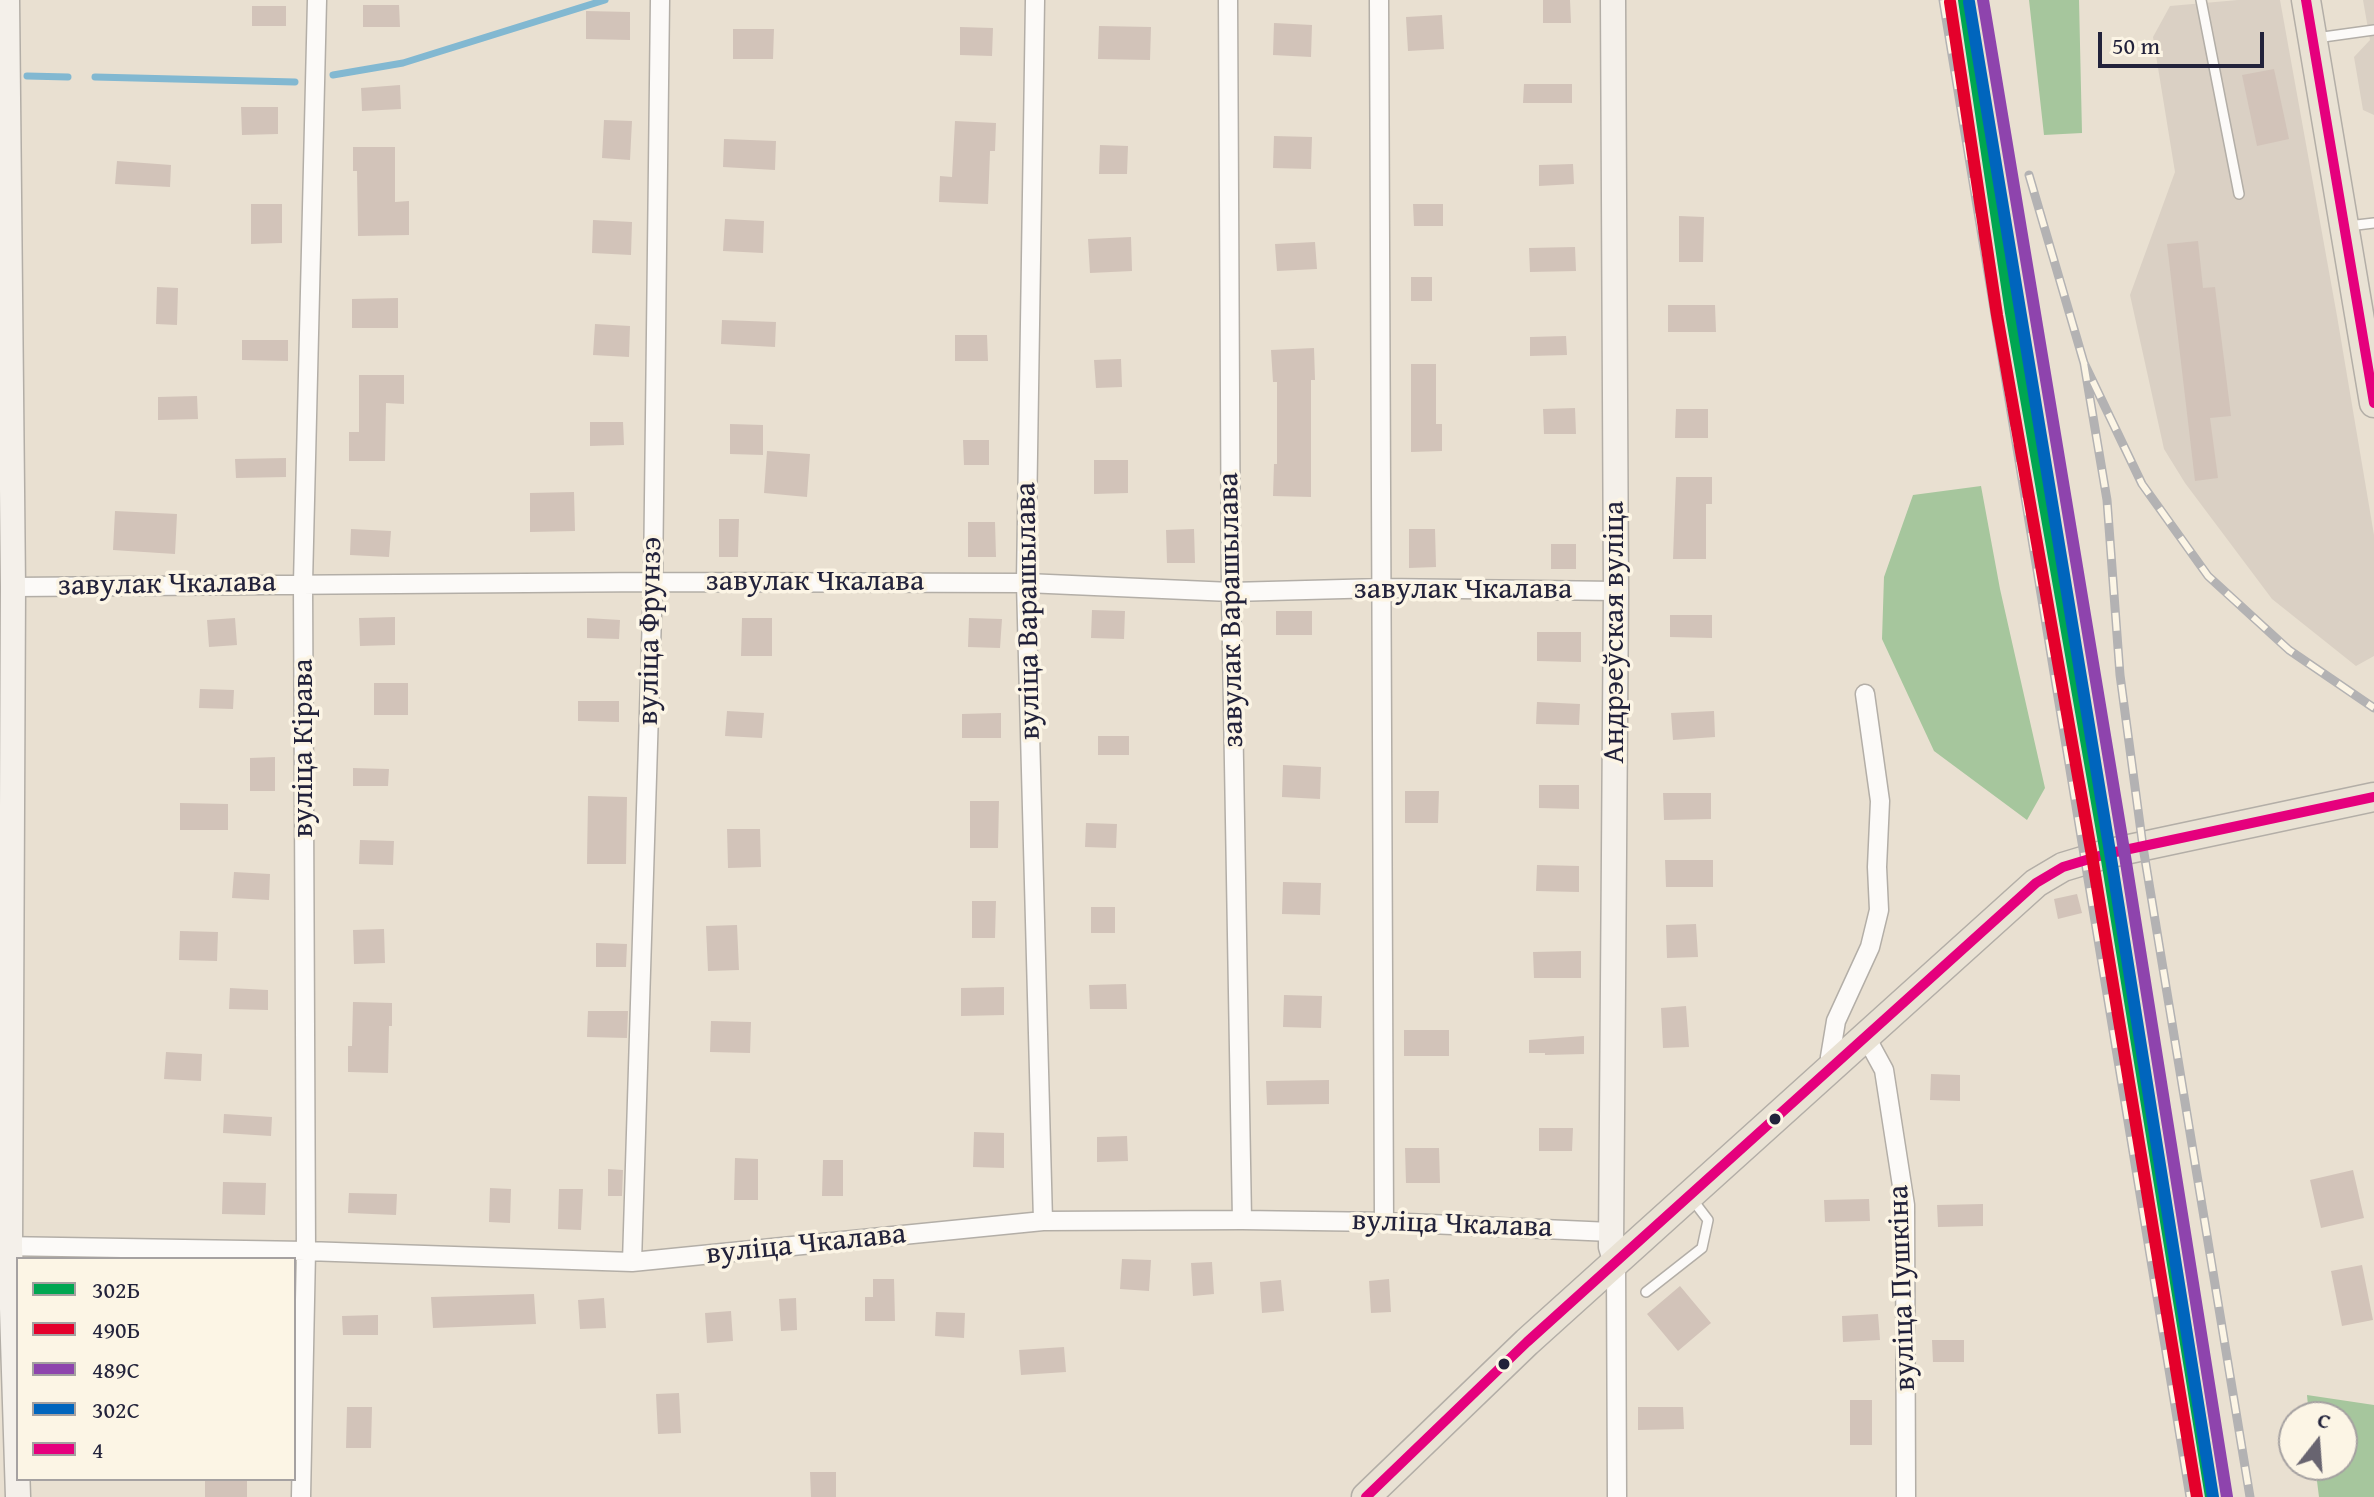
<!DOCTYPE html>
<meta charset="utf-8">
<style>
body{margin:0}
#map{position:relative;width:2374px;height:1497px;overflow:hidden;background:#e9e0d1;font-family:"Gentium Book Plus",serif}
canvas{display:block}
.legend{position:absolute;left:16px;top:1257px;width:280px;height:224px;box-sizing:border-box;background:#fcf5e5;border:2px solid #a5a1a1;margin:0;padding:10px 14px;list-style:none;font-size:24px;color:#22223b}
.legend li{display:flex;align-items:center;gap:16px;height:40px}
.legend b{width:40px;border:2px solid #a5a1a1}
.north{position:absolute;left:2278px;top:1401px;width:80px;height:80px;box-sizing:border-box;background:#fcf5e5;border:2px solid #a5a1a1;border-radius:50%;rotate:17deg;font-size:22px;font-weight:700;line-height:32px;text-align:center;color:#22223b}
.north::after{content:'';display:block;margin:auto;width:28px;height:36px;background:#686470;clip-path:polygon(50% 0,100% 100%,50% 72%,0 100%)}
.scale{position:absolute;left:2098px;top:32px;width:166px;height:36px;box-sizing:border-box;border:4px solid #22223b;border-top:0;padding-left:10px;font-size:24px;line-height:28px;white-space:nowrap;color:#22223b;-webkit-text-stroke:6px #fcf5e5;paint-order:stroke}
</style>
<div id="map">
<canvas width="2374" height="1497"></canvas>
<ul class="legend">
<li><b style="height:10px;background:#00a651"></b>302Б</li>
<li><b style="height:10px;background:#e4002b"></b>490Б</li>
<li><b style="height:10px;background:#8e44ad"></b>489С</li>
<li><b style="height:10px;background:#0065bd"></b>302С</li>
<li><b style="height:10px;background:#e5007d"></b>4</li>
</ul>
<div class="north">С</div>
<div class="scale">50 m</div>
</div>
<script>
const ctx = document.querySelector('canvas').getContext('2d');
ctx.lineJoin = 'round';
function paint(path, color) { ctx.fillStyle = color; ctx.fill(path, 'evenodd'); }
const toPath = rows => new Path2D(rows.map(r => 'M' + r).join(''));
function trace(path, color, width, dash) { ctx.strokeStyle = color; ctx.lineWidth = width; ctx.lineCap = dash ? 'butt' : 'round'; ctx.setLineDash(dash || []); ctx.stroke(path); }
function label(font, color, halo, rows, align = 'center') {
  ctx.font = font + ' "Gentium Book Plus",serif'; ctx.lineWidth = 7; ctx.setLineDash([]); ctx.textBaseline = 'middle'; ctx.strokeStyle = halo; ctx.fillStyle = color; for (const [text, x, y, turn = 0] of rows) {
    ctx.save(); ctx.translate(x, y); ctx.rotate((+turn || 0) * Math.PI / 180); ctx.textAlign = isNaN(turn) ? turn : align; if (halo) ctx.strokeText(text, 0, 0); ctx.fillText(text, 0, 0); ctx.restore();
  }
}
paint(toPath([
 [2238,0,2280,0,2337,316,2374,535,2374,656,2356,666,2272,599,2185,483,2164,449,2130,295,2175,172,2153,37,2170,6],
 [2363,0,2374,0,2374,115,2363,110,2354,57,2370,40]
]), '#dad0c4');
paint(toPath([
 [2029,0,2079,0,2082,133,2044,135],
 [1981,486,2000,589,2045,788,2027,820,1934,751,1882,639,1884,577,1913,495],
 [2307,1395,2374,1405,2374,1497,2319,1497,2315,1465,2342,1465,2342,1417,2309,1417]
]), '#a6c69d');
trace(toPath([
 [333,75,403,63,605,0],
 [27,76,68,77],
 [95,77,295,82]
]), '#82b8d1', 7);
paint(toPath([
 [1543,0,1570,0,1571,23,1543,23],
 [363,5,399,5,400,27,363,27],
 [252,6,286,6,286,26,252,26],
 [586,11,630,12,630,40,586,39],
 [1442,15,1444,49,1408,51,1406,17],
 [1274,23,1312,25,1311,57,1273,55],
 [1099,26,1151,27,1150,60,1098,59],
 [960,27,993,28,992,56,960,55],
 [733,29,774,29,773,59,733,59],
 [2274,69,2289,139,2257,146,2242,75],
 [1524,84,1572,84,1572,103,1523,103],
 [400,85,401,109,362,111,361,88],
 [241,107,278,107,278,134,242,135],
 [604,120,632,121,630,160,602,158],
 [955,121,996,123,995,151,990,151,988,204,939,202,940,176,952,177],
 [1274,136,1312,137,1311,169,1273,168],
 [724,139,776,141,775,170,723,167],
 [1100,145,1128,146,1127,174,1099,174],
 [353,147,395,147,395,202,409,201,409,235,358,236,357,171,353,171],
 [117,161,171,165,170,187,115,184],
 [1573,164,1574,184,1539,186,1539,165],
 [251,204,282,204,282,243,251,244],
 [1413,204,1443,204,1443,226,1414,226],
 [1679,216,1704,217,1703,262,1679,262],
 [725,219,764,221,763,253,723,251],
 [593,220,632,222,631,255,592,253],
 [1131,237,1132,271,1090,273,1088,239],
 [2198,241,2203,288,2215,287,2231,416,2210,418,2218,478,2195,481,2167,244],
 [1315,242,1317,269,1277,271,1275,244],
 [1575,247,1576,271,1530,272,1529,248],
 [1411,277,1432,277,1432,301,1411,301],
 [157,287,178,288,177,325,156,324],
 [398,298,398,328,352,328,352,299],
 [1668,305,1715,305,1716,332,1668,332],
 [722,320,776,322,775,347,721,344],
 [595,324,630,326,629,357,593,355],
 [955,335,987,335,988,361,955,361],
 [1566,336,1567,355,1530,356,1530,337],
 [242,340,288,340,288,361,242,360],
 [1314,348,1315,380,1311,380,1311,497,1273,496,1274,464,1277,464,1277,382,1273,382,1271,350],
 [1121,359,1122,387,1096,388,1094,360],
 [1411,364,1436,364,1436,424,1442,424,1442,451,1411,452],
 [359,375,404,375,404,404,386,403,385,461,349,461,349,432,359,432],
 [197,396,198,419,158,420,158,397],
 [1575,408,1576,434,1544,434,1543,409],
 [1676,409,1708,409,1708,438,1675,438],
 [590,422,623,422,624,445,590,446],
 [730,424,763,425,763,455,730,454],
 [963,440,989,440,989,465,964,465],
 [767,451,810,454,807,497,764,493],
 [286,458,286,477,236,478,235,459],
 [1094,460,1128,460,1128,493,1094,494],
 [1676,477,1712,477,1712,504,1706,504,1706,559,1673,559],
 [574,492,575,531,530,532,530,493],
 [115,511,177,514,175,554,113,550],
 [719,519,739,519,738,557,719,557],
 [968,522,995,522,996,557,968,557],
 [351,529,391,531,389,557,350,555],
 [1194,529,1195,563,1167,563,1166,530],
 [1409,529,1435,529,1436,567,1409,568],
 [1551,544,1576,544,1576,569,1551,569],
 [1092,610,1125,611,1124,639,1091,638],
 [1276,611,1312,611,1312,635,1276,635],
 [1670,615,1712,615,1712,638,1670,637],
 [395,617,395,645,360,646,359,618],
 [235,618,237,645,209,647,207,620],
 [587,618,620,620,619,639,587,638],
 [742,618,772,618,772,656,741,656],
 [969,618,1002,619,1000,648,968,647],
 [1537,632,1581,632,1581,662,1537,661],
 [374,683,408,683,408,715,374,715],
 [200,689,234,690,233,709,199,708],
 [578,701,619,701,619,722,578,721],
 [1537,702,1580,704,1579,725,1536,724],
 [727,711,764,713,762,738,725,736],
 [1714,711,1715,737,1673,740,1671,713],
 [1001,713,1001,738,962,738,962,714],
 [1098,736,1129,736,1129,755,1098,755],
 [275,757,275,791,250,791,250,758],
 [1283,765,1321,767,1320,799,1282,797],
 [353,768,389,769,388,786,353,786],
 [1539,785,1579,785,1579,809,1539,808],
 [1405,791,1439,791,1438,823,1405,823],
 [1663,793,1711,793,1711,819,1664,820],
 [588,796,627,797,626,864,587,864],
 [970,801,999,801,998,848,970,848],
 [180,803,228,804,228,830,180,830],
 [1086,823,1117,824,1116,848,1085,847],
 [727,829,760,829,761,867,728,868],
 [360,840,394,841,393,865,359,864],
 [1665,860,1713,860,1713,887,1666,887],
 [1537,865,1579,866,1579,892,1536,891],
 [234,872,270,874,269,900,232,898],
 [1283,882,1321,883,1320,915,1282,914],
 [2077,894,2082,913,2058,919,2054,899],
 [972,901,996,901,995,938,972,938],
 [1091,907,1115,907,1115,933,1091,933],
 [1696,924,1698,957,1667,958,1666,925],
 [737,925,739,970,708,971,706,926],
 [384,929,385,963,354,964,353,930],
 [180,931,218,932,217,961,179,960],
 [596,943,627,944,626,967,596,967],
 [1581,951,1581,978,1534,978,1533,952],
 [1126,984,1127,1009,1090,1009,1089,985],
 [1004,987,1004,1015,961,1016,961,988],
 [230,988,268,990,268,1010,229,1009],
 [1284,995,1322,996,1321,1028,1283,1027],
 [353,1002,392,1003,392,1026,389,1026,388,1073,348,1072,348,1046,352,1046],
 [1686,1006,1689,1047,1663,1048,1661,1008],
 [588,1011,628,1011,627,1038,587,1037],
 [711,1021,751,1022,750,1053,710,1052],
 [1404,1030,1449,1030,1449,1056,1404,1056],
 [1584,1036,1584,1054,1545,1055,1545,1053,1529,1053,1529,1040],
 [166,1052,202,1054,201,1081,164,1079],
 [1931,1074,1960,1075,1960,1101,1930,1100],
 [1329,1080,1329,1104,1267,1105,1266,1081],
 [224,1114,272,1117,271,1136,223,1133],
 [1539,1128,1573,1128,1572,1151,1539,1151],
 [974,1132,1004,1133,1004,1168,973,1167],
 [1127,1136,1128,1161,1097,1162,1097,1137],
 [1405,1148,1439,1148,1440,1183,1406,1183],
 [735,1158,758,1159,758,1200,734,1200],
 [823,1160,843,1160,843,1196,822,1196],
 [608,1169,623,1170,622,1196,608,1196],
 [2353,1170,2364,1218,2321,1228,2310,1180],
 [223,1182,266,1183,265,1215,222,1214],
 [490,1188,511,1189,510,1223,489,1222],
 [559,1189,583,1189,581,1230,558,1229],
 [349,1193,397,1194,396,1215,348,1213],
 [1869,1199,1870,1221,1825,1222,1824,1200],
 [1983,1204,1983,1226,1938,1227,1937,1205],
 [1122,1259,1151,1260,1149,1291,1120,1289],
 [1212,1262,1214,1294,1193,1296,1191,1263],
 [2362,1265,2373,1320,2342,1326,2331,1271],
 [873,1279,894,1279,895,1321,865,1321,865,1297,873,1297],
 [1389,1279,1391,1312,1371,1313,1369,1281],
 [1281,1280,1284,1311,1262,1313,1260,1282],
 [1680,1286,1711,1323,1678,1351,1647,1314],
 [534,1294,536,1324,433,1328,431,1297],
 [604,1298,606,1328,580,1329,578,1300],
 [796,1298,797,1330,781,1331,779,1299],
 [731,1311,733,1341,707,1343,705,1313],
 [936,1312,965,1313,964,1338,935,1336],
 [1878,1314,1880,1340,1843,1342,1842,1316],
 [378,1315,378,1335,343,1335,342,1316],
 [1932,1340,1964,1340,1964,1362,1933,1362],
 [1064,1347,1066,1372,1021,1375,1019,1350],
 [679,1393,681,1433,658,1434,656,1394],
 [1850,1400,1872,1400,1872,1445,1850,1445],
 [347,1407,372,1407,371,1448,346,1448],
 [1638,1407,1683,1407,1684,1429,1638,1430],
 [810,1472,836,1472,836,1497,811,1497],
 [205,1479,247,1479,247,1497,205,1497]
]), '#d2c3b9');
const lane = toPath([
 [2201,0,2239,194],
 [2316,38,2374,30],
 [2348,226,2374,223],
 [1646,1292,1702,1248,1708,1220,1692,1199]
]);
const street = toPath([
 [1035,0,1026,583,1043,1221],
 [1228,0,1231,592,1242,1220],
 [1379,0,1384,1222],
 [13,587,653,582,1026,583,1231,592,1381,588,1616,591],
 [1866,1037,1884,1070,1905,1205,1906,1497],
 [1834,1066,1830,1057,1836,1021,1870,947,1879,910,1877,867,1880,801,1865,694],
 [0,1246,306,1251,632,1262,1043,1221,1242,1220,1384,1222,1611,1232],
 [632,1262,653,582,660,0],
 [1616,1263,1617,1497],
 [301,1497,306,1251,303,583,317,0]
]);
const secondary = toPath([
 [7,0,13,587,10,1246,18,1497],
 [1613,0,1616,591,1611,1247,1616,1263]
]);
const primary = toPath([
 [2306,0,2374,403],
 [1366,1497,1527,1342,2036,883,2063,867,2106,854,2374,797]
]);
trace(lane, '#b3aea7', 12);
trace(street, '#b3aea7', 21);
trace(secondary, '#b3aea7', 27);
trace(primary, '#b3aea7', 31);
trace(lane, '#fcfaf8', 9);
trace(street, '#fcfaf8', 18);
trace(secondary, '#f4f0ea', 24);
trace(primary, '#e9e2d4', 28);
const rail = toPath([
 [1943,0,2190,1497],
 [2029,175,2084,363,2142,484,2208,576,2289,650,2374,708],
 [2084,363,2107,500,2120,675,2143,847,2250,1497]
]);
trace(rail, '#b3b2b3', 9);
trace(rail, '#fcf5e5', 6, [18]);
trace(toPath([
 [2306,0,2374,403],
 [1366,1497,1527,1342,2036,883,2063,867,2106,854,2374,797]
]), '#e5007d', 10);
trace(toPath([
 [1964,0,2011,313,2106,854,2211,1497]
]), '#00a651', 12);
trace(toPath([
 [1950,2,1997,315,2092,856,2197,1497]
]), '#e4002b', 12);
trace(toPath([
 [1983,0,2124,850,2227,1497]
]), '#8e44ad', 12);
trace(toPath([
 [1969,2,2110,852,2213,1497]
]), '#0065bd', 12);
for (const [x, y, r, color] of [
 [1775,1119,7,"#22223b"],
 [1504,1364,7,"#22223b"]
]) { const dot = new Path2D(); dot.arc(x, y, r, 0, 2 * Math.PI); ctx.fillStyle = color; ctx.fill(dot); trace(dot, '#fcf5e5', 3); }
label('30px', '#22223b', '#fcf5e5', [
 ["завулак Чкалава",815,582],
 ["завулак Чкалава",167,585,-1],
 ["завулак Чкалава",1463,590],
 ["завулак Варашылава",1232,610,-91],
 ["вуліца Варашылава",1029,611,-91],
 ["вуліца Фрунзэ",651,631,-89],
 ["Андрэеўская вуліца",1615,632,-90],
 ["вуліца Кірава",304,748,-90],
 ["вуліца Чкалава",1452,1225,2],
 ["вуліца Чкалава",806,1245,-6],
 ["вуліца Пушкіна",1903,1288,-92]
]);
</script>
